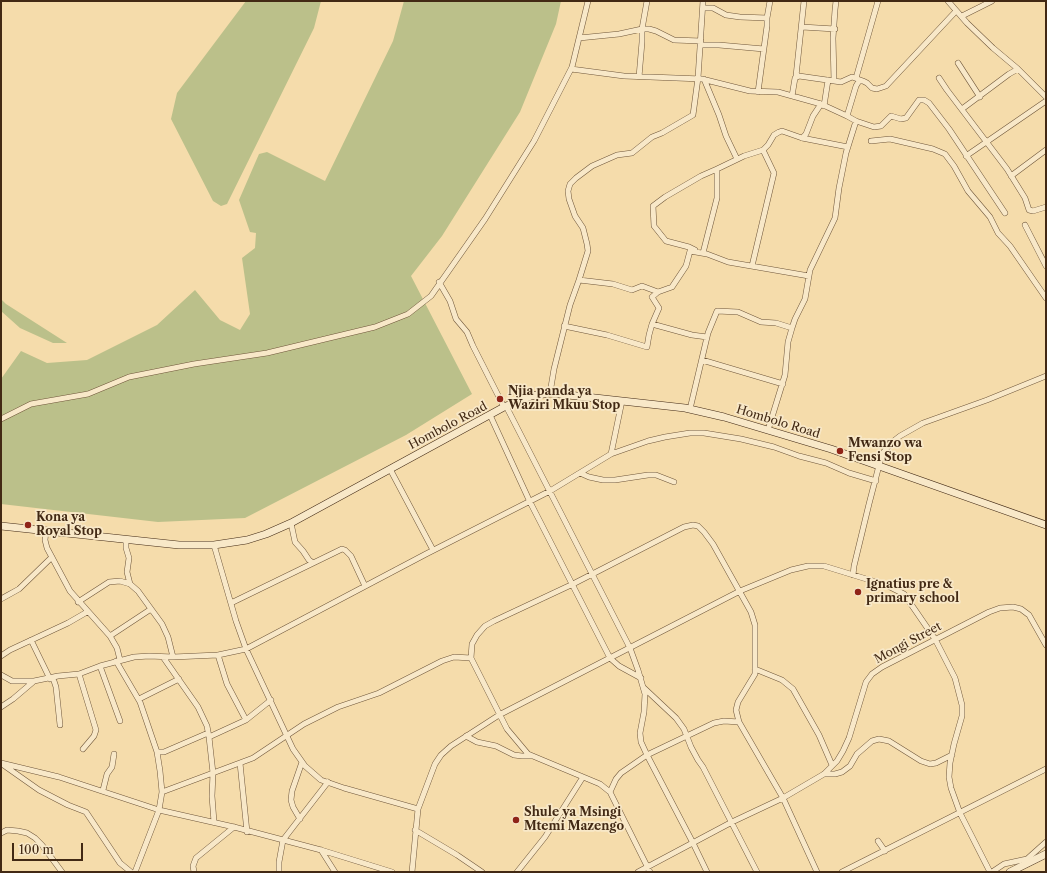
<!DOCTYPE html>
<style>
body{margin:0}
#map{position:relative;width:1047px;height:873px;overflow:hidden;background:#f5dcab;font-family:"Libre Caslon Text",serif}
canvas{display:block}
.frame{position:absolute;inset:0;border:2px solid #422914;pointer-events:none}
.scale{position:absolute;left:12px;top:843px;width:71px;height:18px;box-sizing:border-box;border:2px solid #422914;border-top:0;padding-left:5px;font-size:12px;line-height:14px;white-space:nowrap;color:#422914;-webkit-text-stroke:3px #f8e8c8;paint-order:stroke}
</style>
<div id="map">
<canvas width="1047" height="873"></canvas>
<div class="frame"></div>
<div class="scale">100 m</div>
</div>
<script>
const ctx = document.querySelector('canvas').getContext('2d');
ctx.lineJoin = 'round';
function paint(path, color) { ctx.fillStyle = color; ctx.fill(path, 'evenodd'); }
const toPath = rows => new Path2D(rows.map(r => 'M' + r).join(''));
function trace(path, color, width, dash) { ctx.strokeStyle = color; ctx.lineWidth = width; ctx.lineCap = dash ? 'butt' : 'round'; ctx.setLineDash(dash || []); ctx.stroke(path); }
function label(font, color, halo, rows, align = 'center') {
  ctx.font = font + ' "Libre Caslon Text",serif'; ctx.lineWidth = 3.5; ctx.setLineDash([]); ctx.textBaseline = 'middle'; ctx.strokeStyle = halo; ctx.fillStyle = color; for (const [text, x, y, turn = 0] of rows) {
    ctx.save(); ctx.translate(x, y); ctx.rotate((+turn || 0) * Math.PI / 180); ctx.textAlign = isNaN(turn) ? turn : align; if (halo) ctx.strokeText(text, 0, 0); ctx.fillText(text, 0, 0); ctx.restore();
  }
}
paint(toPath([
 [246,1,321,1,314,28,227,204,221,206,213,201,171,119,177,93],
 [404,1,561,1,556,24,520,112,442,236,411,276,472,394,406,435,245,518,158,522,1,504,1,379,21,351,47,363,87,360,157,325,195,290,220,320,240,330,250,314,242,258,255,248,256,233,250,232,239,200,259,154,267,152,325,181,393,41],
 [1,299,6,304,67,343,53,343,20,328,1,311]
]), '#bbc08a');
const street = toPath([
 [948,1,967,23,993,48,1018,69,1046,97],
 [703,8,713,8,726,15,740,17,767,18],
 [962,16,992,1],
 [802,27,835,29],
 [579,38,619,34,642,29,649,29,656,31,674,40,701,41],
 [700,45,719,45,764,49],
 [958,63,980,97],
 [571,69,624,76,702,79,750,91,778,92,821,104,847,116,856,121,874,127,881,126,891,116,901,119,906,118,919,100,924,100,929,103,949,129,1005,213],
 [796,76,804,1],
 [639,77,642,42,642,29,647,1],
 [856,78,878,1],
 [939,78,947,90,1007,169,1025,198,1029,210,1033,211,1046,207],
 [704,79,719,115,726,136,737,159],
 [834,81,833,38,835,10,836,1],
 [758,92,767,26,767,18,770,1],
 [792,96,795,78,799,76,841,82,852,77,863,81],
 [824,106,828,80],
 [962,109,1009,74,1018,69],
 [847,116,856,86,859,81,863,81,867,83,872,88,877,89,886,86,956,11],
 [802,138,806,134,813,116,821,104],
 [871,141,890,139,933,149,945,154,954,166,968,191,990,217,998,233,1010,246,1046,298],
 [966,156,1046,101],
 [1011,176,1046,150],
 [1025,225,1046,266],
 [695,250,689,247,666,241,654,226,653,206,665,197,701,176,717,169,744,156,763,150,768,145,774,135,779,132,782,131,802,138,848,147],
 [703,253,717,198,717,169],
 [752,266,774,173,763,150],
 [579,280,613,284,632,290,642,286,658,292],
 [439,282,450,301,456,319,467,332,473,346,504,407],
 [652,324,692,335,707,337],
 [564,326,607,335,647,347,649,335,652,324,659,308,652,297,658,292,672,287,686,266,690,251,707,254,728,262,809,276],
 [702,360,783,384],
 [550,393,554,369,570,305,579,280,588,251,587,244,583,228,575,216,569,199,568,191,570,184,576,178,592,166,617,155,632,153,652,137,662,133,693,115,698,78,703,1],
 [506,406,630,648,638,670,645,694,644,712,640,733,641,742,647,755,693,843,707,872],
 [690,409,708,333,717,311,738,312,761,322,776,323,792,328],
 [490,415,530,502,610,658,619,666,641,678],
 [1,419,31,404,88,394,129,377,194,364,267,353,375,327,408,314,431,296,485,219,534,141,572,67,588,1],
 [768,430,785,375,788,342,792,328,795,319,805,299,810,270,835,218,839,188,846,153,856,121],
 [611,454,622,401],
 [390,469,433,550],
 [580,473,589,477,603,480,615,480,648,475,656,475,674,482],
 [291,523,295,542,303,551,309,560,313,563],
 [46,531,45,540,47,548,70,591,110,636,117,648,120,660],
 [126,539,126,548,129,558,127,572,130,584],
 [214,545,236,621,246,649,293,749,305,766,321,780,344,788,418,809],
 [853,575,854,566,869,504,882,454,891,443,900,436,923,423,987,400,1046,376],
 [1,599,19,589,52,557],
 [78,602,109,582,120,581,130,584,138,591,162,624,168,637,173,657],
 [231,603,342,549,345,550,351,556,365,586],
 [110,636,151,609],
 [31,640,50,679],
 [218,655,227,684,246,720],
 [1,656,10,650,68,623,87,612],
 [163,657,198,707,207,726,209,737,213,773,212,796,214,822],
 [116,661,140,702,157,752,160,771,162,792,159,810,135,872],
 [100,666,120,721],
 [755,669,782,680,793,689,819,735,832,765],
 [79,674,96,730,94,736,83,749],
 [1,675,12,681,34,681,58,676,79,674,100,666,134,657,149,656,173,657,218,655,246,649,426,554,550,491,611,454,648,441,665,437,690,433,704,433,741,439,774,447,799,456,826,463,849,473,876,481],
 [53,678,56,687,60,725],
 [644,688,676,718,684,729,691,747,698,760,703,767,757,872],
 [139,699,179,679],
 [1,707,13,699,33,682],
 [466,736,477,742,496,746,514,755,522,756,532,756],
 [209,737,246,720,271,700],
 [157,752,164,752,208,733],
 [1,763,59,777,159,810,234,827,321,850,392,872],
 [240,763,247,832],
 [2,764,39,790,68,805,86,812,120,863,131,872],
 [824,774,835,774,842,772,850,766,857,754,872,741,879,739,889,741,921,761,930,764,936,763,952,755],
 [103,790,107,774,112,767,114,754],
 [162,792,253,758,304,724,338,707,379,693,442,661,454,657,471,658],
 [610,792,616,779,621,773,647,755,714,723,724,721,739,722],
 [300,819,293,807,291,800,292,791,302,762],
 [415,830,457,855,482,872],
 [1,833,7,830,18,831,27,833,35,838,42,845,62,872],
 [878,841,885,851],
 [321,850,335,872],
 [194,872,193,866,196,858,234,827],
 [279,872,279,862,283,840,328,782],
 [412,872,418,809,435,764,441,755,451,746,499,715,740,591,791,570,808,566,824,566,886,585,904,594,935,639,955,678,962,705,962,716,954,744,950,763,949,777,951,788,960,813,990,872],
 [517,872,545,837,583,777],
 [638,872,732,822,783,798,824,774,837,761,843,751,849,738,866,682,872,674,882,667,989,612,1000,608,1013,607,1021,609,1029,615,1046,645],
 [650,872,610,792,600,784,528,754,507,729,471,658,472,644,477,635,485,626,494,621,573,584,684,527,693,525,698,526,704,532,713,544,751,612,755,625,755,674,738,702,736,710,739,722,783,798,817,872],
 [842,872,1046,769],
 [992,872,1004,864,1027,859,1046,842]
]);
const secondary = toPath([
 [1,526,179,545,214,545,247,540,266,534,291,523,504,407,531,396,550,393,685,408,724,417,831,449,1046,525],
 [1010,872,1046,854]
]);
trace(street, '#6f563a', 6);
trace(secondary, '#422914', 8);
trace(street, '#f8e8c8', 5);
trace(secondary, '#f8e8c8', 7);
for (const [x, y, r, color] of [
 [500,399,4,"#8f2418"],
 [840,451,4,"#8f2418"],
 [28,525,4,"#8f2418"],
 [858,592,4,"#8f2418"],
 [516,820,4,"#8f2418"]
]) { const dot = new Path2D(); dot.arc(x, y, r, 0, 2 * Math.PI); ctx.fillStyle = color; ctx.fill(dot); trace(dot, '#f8e8c8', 1.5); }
label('bold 12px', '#422914', '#f8e8c8', [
 ["Njia panda ya",508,392],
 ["Waziri Mkuu Stop",508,406],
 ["Mwanzo wa",848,444],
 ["Fensi Stop",848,458],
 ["Kona ya",36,518],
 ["Royal Stop",36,532],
 ["Ignatius pre &",866,585],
 ["primary school",866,599],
 ["Shule ya Msingi",524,813],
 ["Mtemi Mazengo",524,827]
], 'left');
label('12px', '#422914', '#f8e8c8', [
 ["Hombolo Road",778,422,17],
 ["Hombolo Road",448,426,-28],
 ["Mongi Street",908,643,-28]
]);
</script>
